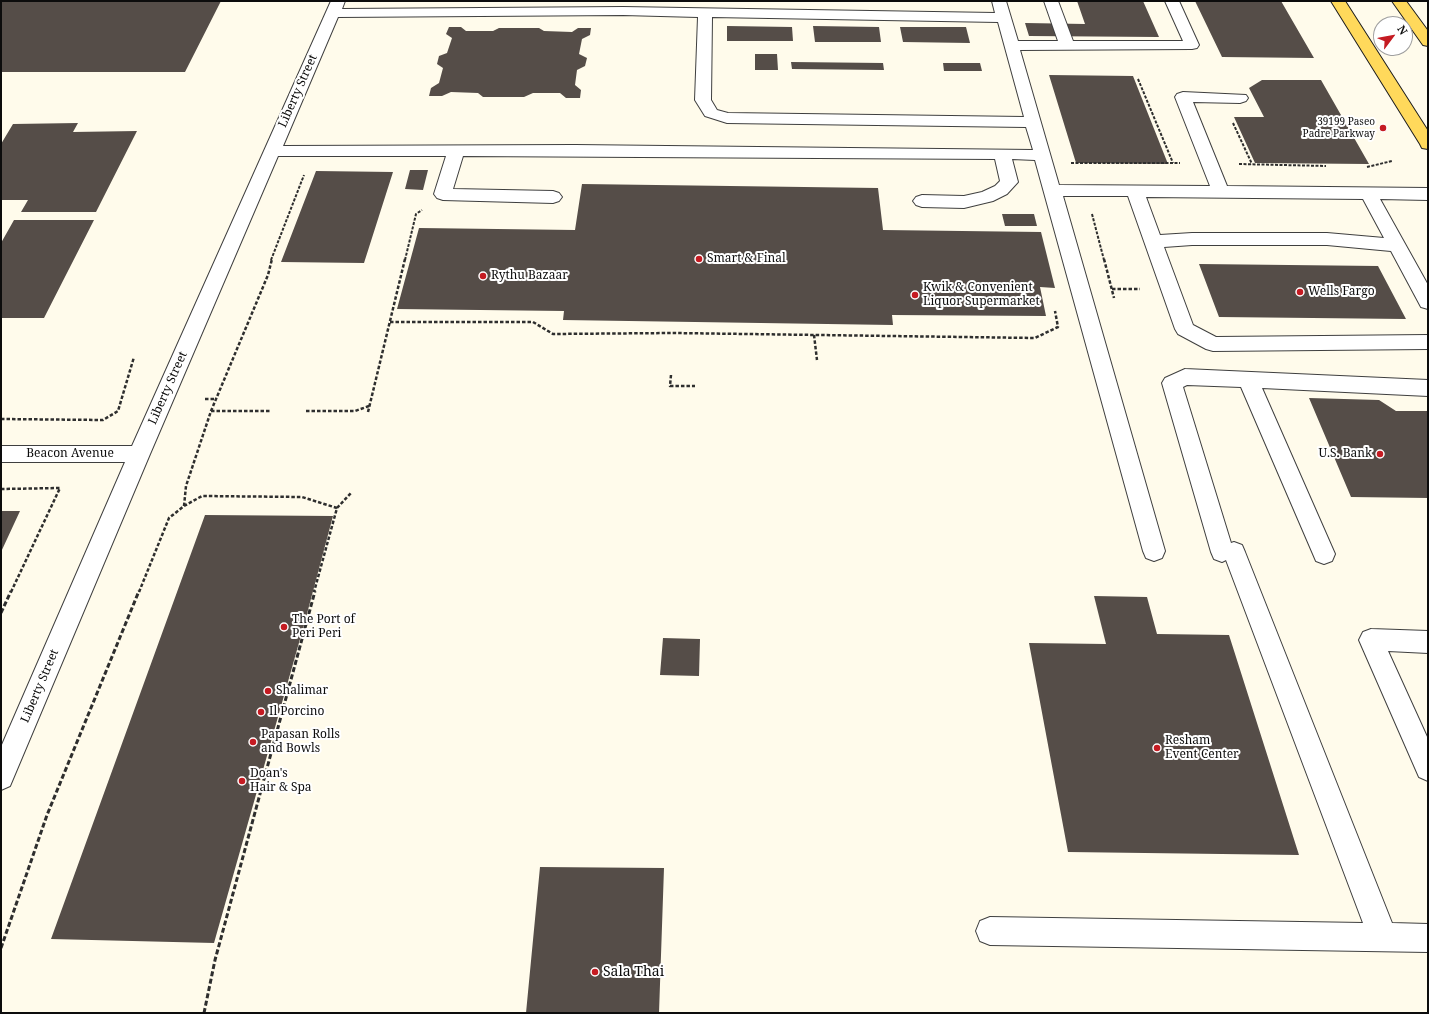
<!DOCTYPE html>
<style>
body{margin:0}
#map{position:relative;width:1429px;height:1014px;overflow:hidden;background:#fffbeb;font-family:"Noto Serif",serif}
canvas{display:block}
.frame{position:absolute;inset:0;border:2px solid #0c0c0c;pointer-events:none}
.north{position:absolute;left:1373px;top:16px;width:40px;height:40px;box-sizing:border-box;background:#fff;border:1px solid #9e9e9e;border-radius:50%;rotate:58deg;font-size:11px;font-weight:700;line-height:16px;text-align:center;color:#0c0c0c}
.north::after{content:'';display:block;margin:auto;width:14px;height:18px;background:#c51b22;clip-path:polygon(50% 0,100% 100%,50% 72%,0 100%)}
</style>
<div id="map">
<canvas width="1429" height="1014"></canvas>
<div class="frame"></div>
<div class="north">N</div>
</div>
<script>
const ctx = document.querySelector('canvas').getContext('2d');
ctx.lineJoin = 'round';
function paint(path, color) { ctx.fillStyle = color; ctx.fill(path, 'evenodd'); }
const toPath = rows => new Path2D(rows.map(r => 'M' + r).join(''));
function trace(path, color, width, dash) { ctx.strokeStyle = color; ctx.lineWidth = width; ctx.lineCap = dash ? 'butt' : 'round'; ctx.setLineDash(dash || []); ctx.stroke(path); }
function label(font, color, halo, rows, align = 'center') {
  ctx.font = font + ' "Noto Serif",serif'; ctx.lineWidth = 4; ctx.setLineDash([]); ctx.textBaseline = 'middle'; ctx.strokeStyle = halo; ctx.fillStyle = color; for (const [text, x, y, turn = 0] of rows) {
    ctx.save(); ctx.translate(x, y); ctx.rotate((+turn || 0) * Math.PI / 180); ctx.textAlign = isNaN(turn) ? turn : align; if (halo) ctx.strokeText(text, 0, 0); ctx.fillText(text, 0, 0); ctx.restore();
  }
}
paint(toPath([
 [1,1,221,1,185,72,1,72],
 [1077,1,1143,1,1159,37,1029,36,1025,23,1085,24],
 [1195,1,1281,1,1314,58,1222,57],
 [727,26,792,27,793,41,727,41],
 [813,26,879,27,881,42,815,42],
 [449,27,461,27,466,31,493,31,499,28,539,28,544,31,572,32,578,28,591,28,590,35,582,39,579,54,587,58,585,66,577,70,575,85,581,90,580,98,566,98,560,93,533,93,524,97,483,97,478,93,451,92,442,96,429,96,431,88,439,83,443,68,437,64,439,56,447,53,452,38,446,34],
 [900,27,966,27,970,43,903,42],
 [755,54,777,54,778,70,755,70],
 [791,62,883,63,884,70,792,69],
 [943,63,980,63,982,71,944,71],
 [1049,75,1133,76,1168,164,1076,163],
 [1262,80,1321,80,1369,164,1255,163,1234,117,1264,117,1249,88],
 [78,123,73,132,137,131,96,212,21,212,28,200,1,200,1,144,13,124],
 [410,170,428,170,423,190,405,189],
 [316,171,393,172,364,263,281,262],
 [582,184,878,188,883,230,1041,232,1055,288,1040,287,1046,316,892,315,893,325,563,320,564,311,397,309,419,228,575,230],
 [1002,214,1034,214,1037,226,1005,226],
 [14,220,94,220,44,318,1,318,1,243],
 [1199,264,1378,266,1406,319,1219,317],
 [1309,398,1379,400,1396,411,1428,411,1428,498,1351,497],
 [1,511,20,511,1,552],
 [205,515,333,516,304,625,214,943,51,939],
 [1094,596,1147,597,1157,634,1229,635,1299,855,1068,852,1029,643,1106,644],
 [663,638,700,639,699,676,660,675],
 [540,867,664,868,659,1013,526,1013]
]), '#554d48');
const minor = toPath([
 [331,1,345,1,342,9,623,7,995,13,992,1,1006,1,1018,41,1058,41,1044,1,1058,1,1073,41,1183,41,1165,1,1179,1,1199,45,1197,48,1192,49,1020,50,1059,185,1210,186,1175,97,1177,94,1183,92,1246,95,1248,98,1246,101,1240,103,1193,102,1227,186,1428,188,1428,200,1380,199,1428,285,1428,309,1421,307,1391,251,1327,245,1192,245,1164,247,1193,325,1216,337,1428,335,1428,349,1213,351,1206,349,1178,334,1175,329,1128,196,1063,196,1165,551,1162,558,1154,561,1146,558,1143,551,1035,160,1012,159,1018,182,1007,194,993,201,964,208,922,207,916,205,913,201,916,197,922,195,964,196,982,192,995,186,1000,181,995,159,463,156,453,189,553,191,559,193,562,197,559,201,553,203,443,200,437,198,434,194,446,156,278,156,150,454,10,786,1,790,1,747,125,462,1,462,1,446,132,446,331,1],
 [623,15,698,17,695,100,705,116,727,123,1026,127,1033,150,575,145,283,146,338,17,623,15],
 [712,17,998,22,1024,117,728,113,717,110,711,100,712,17],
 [1146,197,1363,199,1384,238,1327,233,1192,233,1160,235,1146,197],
 [1185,369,1428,380,1428,396,1262,388,1335,554,1332,561,1324,564,1316,561,1313,554,1241,387,1187,385,1183,387,1231,543,1234,542,1242,545,1245,552,1392,923,1428,924,1428,952,990,945,980,941,976,931,980,921,990,917,1363,923,1226,560,1222,562,1214,559,1211,552,1162,383,1165,378,1185,369],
 [1371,629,1428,631,1428,653,1388,651,1428,739,1428,781,1419,777,1359,640,1363,632,1371,629]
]);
const major = toPath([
 [1331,1,1345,1,1428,131,1428,149,1422,148,1420,144,1331,1],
 [1392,1,1406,1,1428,31,1428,46,1423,45,1392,1]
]);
trace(minor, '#3f3f3f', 2);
trace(major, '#1d1d1d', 2);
trace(toPath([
 [1138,79,1173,163],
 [1233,123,1252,164],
 [1071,163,1180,163],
 [1239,164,1326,166],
 [1367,167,1392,161],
 [1092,214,1104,260],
 [271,260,304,175],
 [405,260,416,214,422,210]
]), '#2e2e2e', 2, [3, 1.5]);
trace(toPath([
 [1104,259,1114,298],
 [1112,289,1140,289],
 [390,322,533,322,553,334,674,333,1035,338,1058,327,1055,311],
 [814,335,817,360],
 [671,375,670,386,695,386],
 [205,399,216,399],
 [211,411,270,411],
 [306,411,355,411,369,406],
 [368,412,405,259],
 [1,419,103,420,118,411,134,357],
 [1,489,60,488,11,592],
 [184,506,186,486,211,411,268,275,272,259],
 [337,508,351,493],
 [139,592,169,518,184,506,202,496,302,497,337,508,314,592]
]), '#2e2e2e', 2.5, [3.5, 2]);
trace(toPath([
 [1,613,11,591],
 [1,948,47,815,139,591],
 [204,1013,215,960,315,591]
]), '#2e2e2e', 3, [5, 2.5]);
paint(minor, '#fff');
paint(major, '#ffd95b');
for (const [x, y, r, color] of [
 [1383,128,4,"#c51b22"],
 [699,259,4,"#c51b22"],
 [483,276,4,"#c51b22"],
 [1300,292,4,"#c51b22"],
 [915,295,4,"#c51b22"],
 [1380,454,4,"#c51b22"],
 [284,627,4,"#c51b22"],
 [268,691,4,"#c51b22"],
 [261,712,4,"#c51b22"],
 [253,742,4,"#c51b22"],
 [1157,748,4,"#c51b22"],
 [242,781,4,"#c51b22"],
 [595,972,4,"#c51b22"]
]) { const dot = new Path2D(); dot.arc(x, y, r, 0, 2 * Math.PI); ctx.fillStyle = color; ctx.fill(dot); trace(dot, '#fff', 1.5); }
label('10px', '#0c0c0c', '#fff', [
 ["39199 Paseo",1375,122],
 ["Padre Parkway",1375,134]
], 'right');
label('12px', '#0c0c0c', '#fff', [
 ["Liberty Street",298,91,-66],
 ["Liberty Street",168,388,-66],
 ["Beacon Avenue",70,454],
 ["Liberty Street",40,686,-67]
]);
label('12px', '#0c0c0c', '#fff', [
 ["Smart & Final",707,259],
 ["Rythu Bazaar",491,276],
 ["Kwik & Convenient",923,288],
 ["Liquor Supermarket",923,302],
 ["Wells Fargo",1308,292],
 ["U.S. Bank",1372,454,"right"],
 ["The Port of",292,620],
 ["Peri Peri",292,634],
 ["Shalimar",276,691],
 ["Il Porcino",269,712],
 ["Papasan Rolls",261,735],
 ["and Bowls",261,749],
 ["Resham",1165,741],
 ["Event Center",1165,755],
 ["Doan's",250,774],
 ["Hair & Spa",250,788]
], 'left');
label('14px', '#0c0c0c', '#fff', [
 ["Sala Thai",603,972]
], 'left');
</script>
